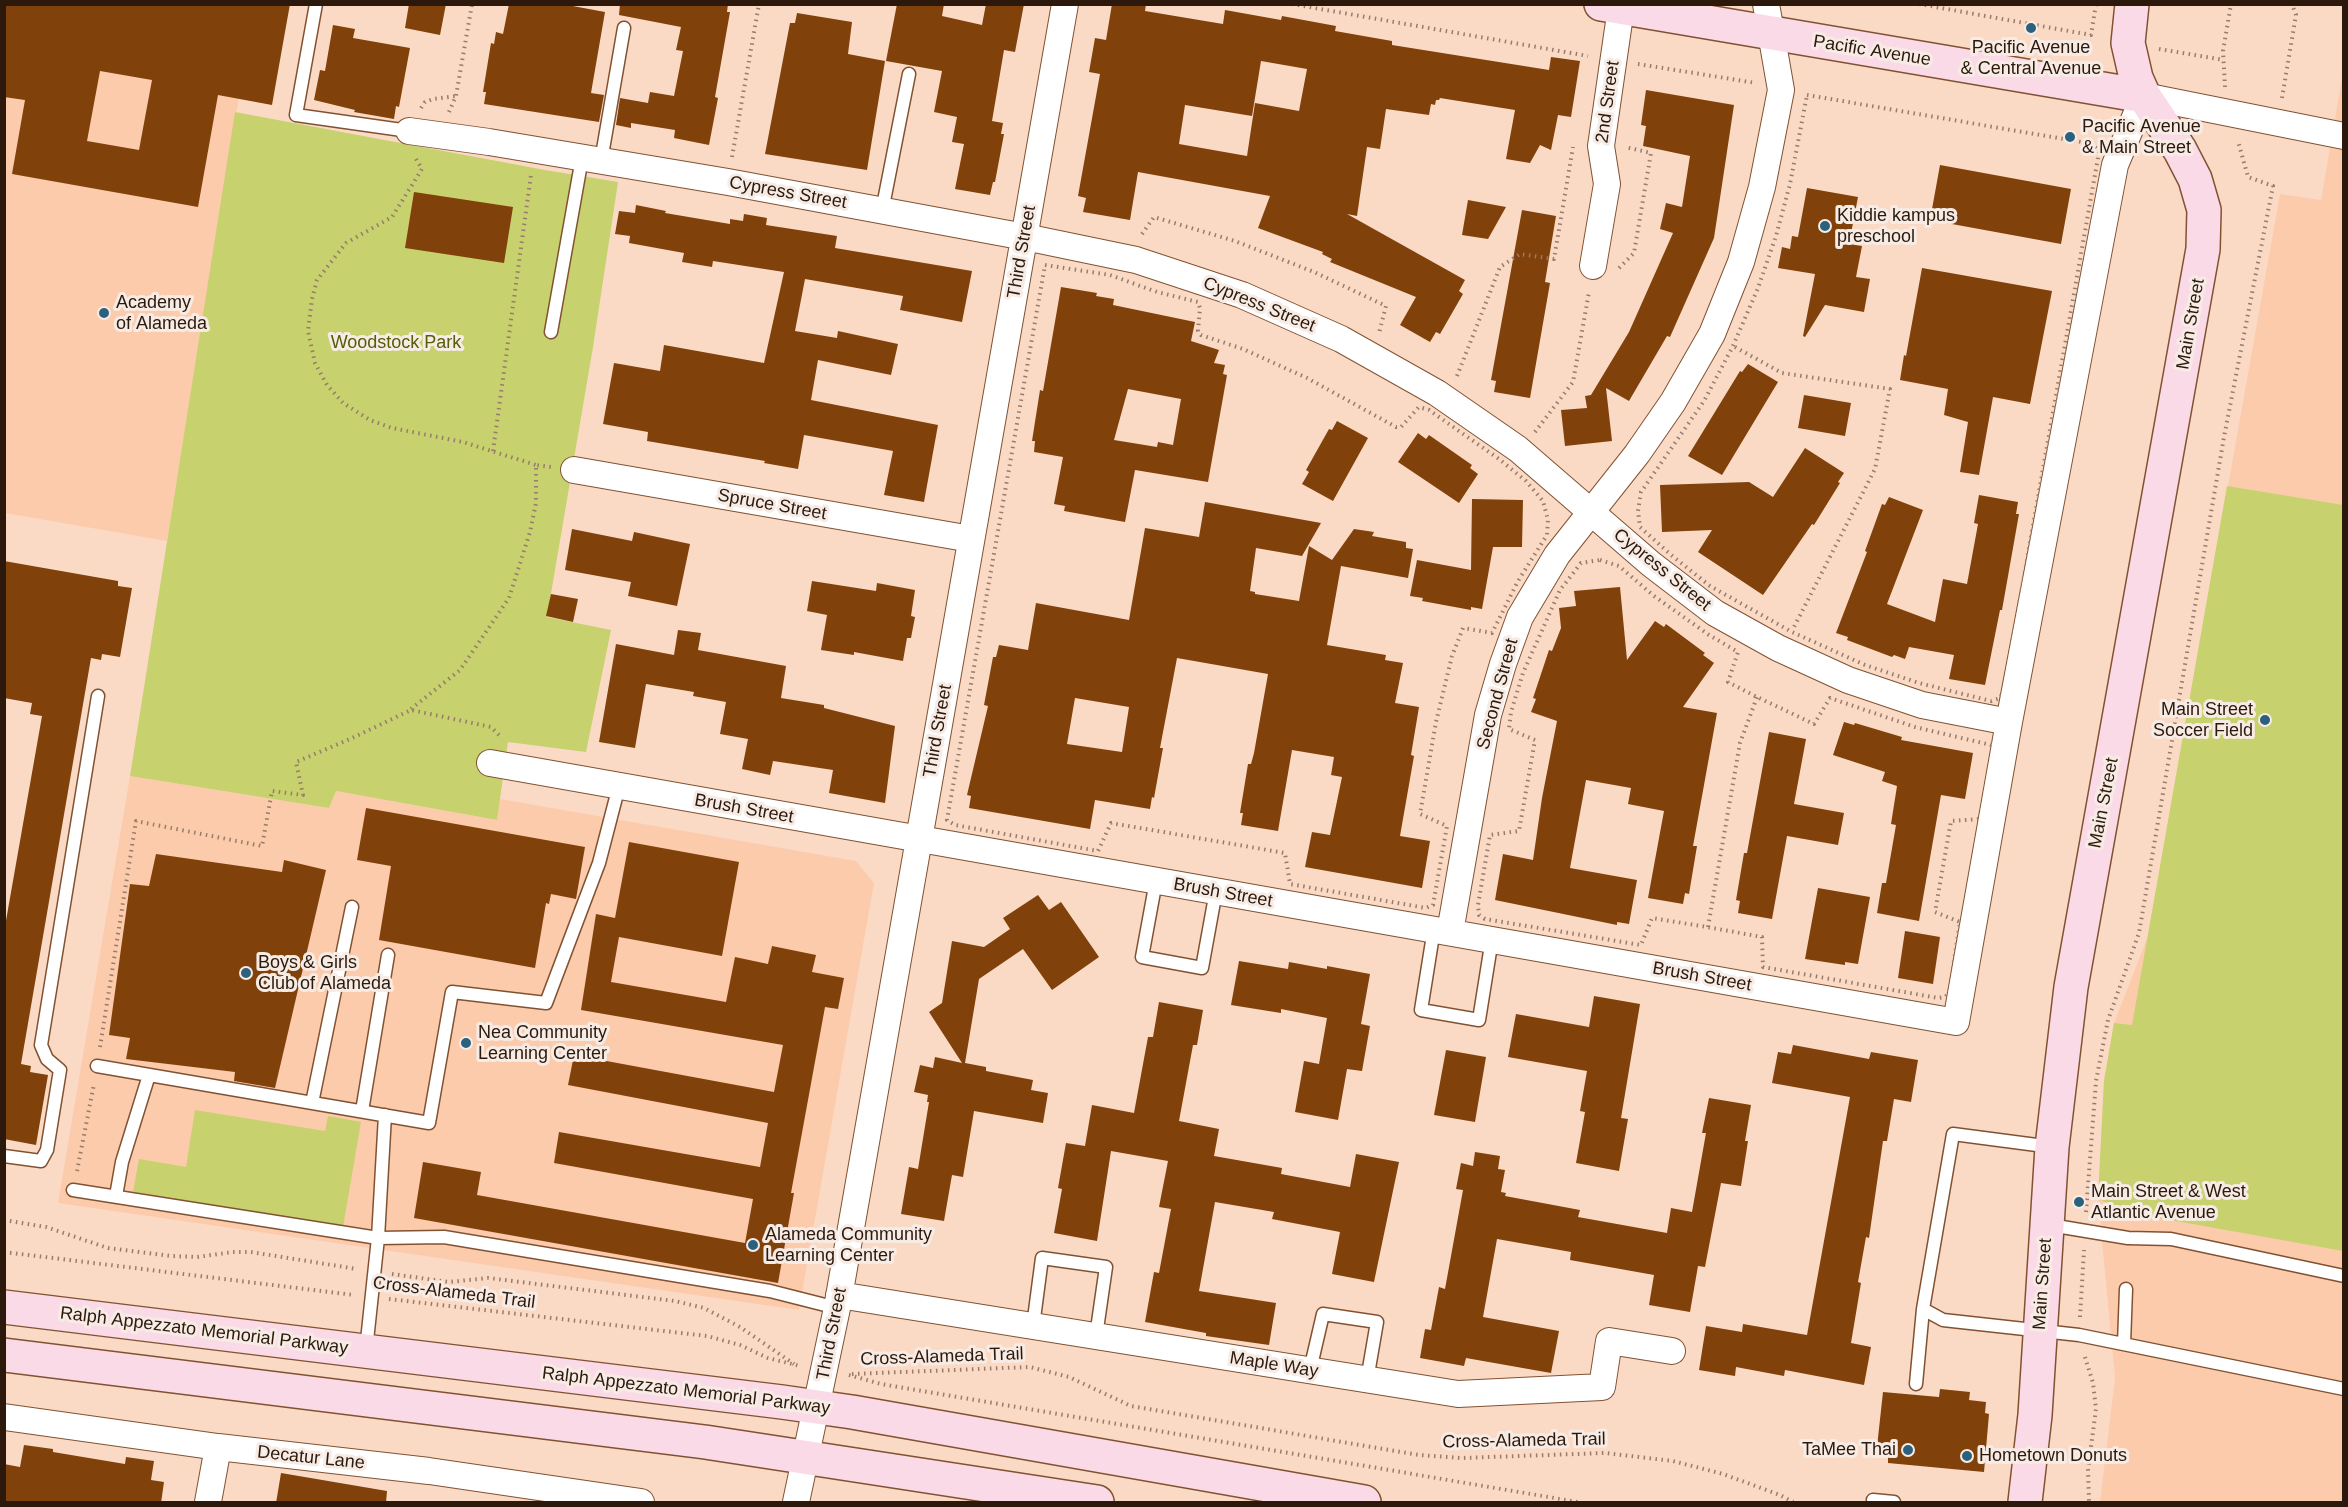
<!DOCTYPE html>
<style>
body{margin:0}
#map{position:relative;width:2348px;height:1507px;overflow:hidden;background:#fbdac5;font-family:Helvetica,sans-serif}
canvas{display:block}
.frame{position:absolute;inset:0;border:6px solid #2c190c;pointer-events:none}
</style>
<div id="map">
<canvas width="2348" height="1507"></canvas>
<div class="frame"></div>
</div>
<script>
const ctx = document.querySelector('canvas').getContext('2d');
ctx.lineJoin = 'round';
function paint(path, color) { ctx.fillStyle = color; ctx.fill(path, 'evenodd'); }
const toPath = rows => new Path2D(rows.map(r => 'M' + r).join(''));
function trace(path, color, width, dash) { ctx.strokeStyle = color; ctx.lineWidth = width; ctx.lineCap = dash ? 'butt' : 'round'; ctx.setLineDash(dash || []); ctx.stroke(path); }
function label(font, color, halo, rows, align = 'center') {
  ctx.font = font + ' Helvetica,sans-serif'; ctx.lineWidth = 6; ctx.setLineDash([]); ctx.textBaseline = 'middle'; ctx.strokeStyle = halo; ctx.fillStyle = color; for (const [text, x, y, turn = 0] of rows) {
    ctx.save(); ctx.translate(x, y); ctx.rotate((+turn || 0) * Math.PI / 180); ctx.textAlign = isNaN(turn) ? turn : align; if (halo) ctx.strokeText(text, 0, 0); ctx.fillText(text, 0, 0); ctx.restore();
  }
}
paint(toPath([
 [4,5,254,5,167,541,5,513],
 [2343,72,2343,1502,2100,1502,2115,1378,2098,1199,2104,1081,2114,1023,2148,936,2280,194,2321,200],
 [130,776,329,808,336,791,496,820,500,799,856,861,874,883,799,1310,58,1203]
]), '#fccbab');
paint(toPath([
 [235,112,545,170,618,182,593,347,547,617,611,630,586,752,508,742,497,820,336,791,329,808,130,776],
 [2227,486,2343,505,2343,1251,2137,1214,2098,1199,2104,1081,2114,1023,2132,1025],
 [195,1110,325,1131,328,1116,361,1122,343,1227,133,1192,139,1159,186,1167]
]), '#c7d16d');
paint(toPath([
 [4,4,290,4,272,105,218,95,198,207,12,174,25,100,4,97],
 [100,71,152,80,139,150,87,141],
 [409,4,446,4,440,35,405,28],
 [509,4,562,4,605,12,591,93,604,95,599,122,484,104,486,92,483,92,491,43,494,44,496,32,503,34],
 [620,4,728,4,727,12,730,12,715,97,718,98,709,145,674,138,675,130,631,123,631,128,616,125,620,98,648,103,650,92,674,96,683,51,676,50,681,27,619,15],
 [897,4,944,4,942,16,982,25,986,4,1024,4,1015,52,1004,50,992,121,1003,123,1001,134,1004,134,995,182,993,182,990,195,955,189,964,144,952,142,957,117,934,112,942,71,886,61],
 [1112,4,1146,4,1145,11,1223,24,1225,10,1281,20,1282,16,1336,26,1335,31,1392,41,1392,45,1549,70,1551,57,1580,61,1571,117,1558,115,1551,150,1540,145,1530,163,1506,159,1515,110,1440,98,1439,100,1436,100,1435,105,1431,104,1429,115,1386,109,1380,149,1367,147,1357,216,1347,214,1465,280,1459,291,1463,294,1440,334,1436,332,1430,342,1400,325,1416,297,1330,262,1332,259,1322,254,1323,252,1258,228,1270,196,1138,172,1130,220,1083,212,1086,198,1078,196,1100,74,1089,72,1095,38,1106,40],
 [1261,61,1307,69,1299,111,1255,103,1247,156,1179,144,1185,105,1252,116],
 [797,13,852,22,848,54,885,61,867,170,765,154,790,23,795,23],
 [333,25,355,29,353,38,410,48,399,107,396,106,394,119,354,112,355,110,314,100,320,70,325,71],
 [1646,90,1734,105,1714,238,1670,337,1667,336,1629,401,1606,388,1612,441,1565,446,1561,410,1587,408,1585,396,1591,395,1629,332,1673,233,1660,229,1666,203,1682,207,1690,156,1643,146,1646,126,1641,125],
 [1940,165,2071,189,2061,244,1930,220],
 [1807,188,1858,197,1849,244,1862,246,1856,277,1870,279,1864,312,1825,305,1805,337,1803,336,1815,274,1778,268,1782,247,1790,249,1792,236,1798,237],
 [414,192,513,207,504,263,405,248],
 [1468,200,1506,207,1488,239,1462,235],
 [636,205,666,211,665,213,730,224,730,219,743,221,744,214,767,218,766,225,837,236,835,248,972,271,962,322,900,310,903,296,805,279,795,331,837,338,838,331,898,344,891,375,818,360,811,400,938,425,924,502,884,495,893,451,804,435,798,469,764,463,765,461,647,441,648,432,603,424,614,363,660,371,664,345,764,363,784,272,713,261,712,267,682,262,684,253,629,243,630,236,615,234,619,211,635,213],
 [1522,210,1556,216,1545,282,1550,283,1530,398,1494,392,1496,381,1491,380],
 [1922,268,2052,291,2030,404,1993,397,1979,475,1960,472,1968,422,1944,415,1948,389,1900,380,1904,355,1906,356],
 [1061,287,1097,293,1096,296,1114,299,1113,305,1195,322,1191,341,1219,350,1214,363,1225,365,1223,374,1227,375,1208,482,1135,470,1125,522,1064,511,1065,506,1054,504,1063,457,1034,452,1035,441,1032,441,1040,390,1043,391],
 [1128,389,1181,399,1173,445,1158,442,1157,447,1114,440],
 [1748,364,1778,382,1722,475,1688,456,1740,371,1742,372],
 [1804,395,1851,403,1845,436,1798,428],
 [1337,421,1368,438,1333,501,1302,484,1309,472,1306,470,1329,429,1332,430],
 [1418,433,1426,439,1429,435,1472,465,1470,468,1478,474,1459,503,1398,462],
 [1805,448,1844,473,1838,482,1840,483,1814,525,1812,524,1763,595,1698,552,1712,530,1662,532,1660,485,1749,482,1773,497],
 [1979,495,2018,502,2016,514,2019,514,2002,610,2000,610,1985,685,1949,679,1954,655,1909,647,1905,659,1894,655,1892,657,1847,640,1848,637,1836,633,1867,552,1865,551,1882,504,1885,505,1889,497,1923,510,1887,604,1935,622,1943,579,1967,584,1978,524,1974,523],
 [1472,499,1523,500,1522,547,1493,547,1482,609,1471,607,1471,610,1422,601,1423,598,1410,596,1417,560,1471,570],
 [1205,502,1321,523,1302,556,1256,548,1250,591,1255,592,1255,594,1299,601,1309,546,1332,560,1354,529,1374,532,1372,536,1406,542,1406,548,1413,549,1408,578,1341,566,1327,645,1386,655,1385,660,1403,663,1395,703,1419,707,1411,755,1414,756,1400,836,1430,841,1422,888,1305,867,1312,832,1330,835,1342,777,1331,775,1334,757,1292,750,1278,831,1241,825,1243,813,1240,813,1248,764,1251,764,1254,753,1268,674,1177,658,1160,748,1163,748,1154,798,1152,797,1150,809,1095,800,1090,829,969,808,971,796,967,795,988,706,984,705,993,657,996,657,999,645,1028,650,1036,603,1129,620,1145,528,1199,537],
 [1075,698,1129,707,1122,752,1067,744],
 [572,529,632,541,634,532,690,544,677,606,628,596,631,582,565,570],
 [4,561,118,581,118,586,132,588,120,657,102,654,101,660,91,658,21,1064,31,1066,30,1072,48,1075,36,1145,4,1139,4,932,42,716,30,714,32,703,4,698],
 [812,581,876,591,877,583,915,590,911,616,915,617,911,638,907,638,903,661,854,652,854,655,821,650,827,615,807,611],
 [1620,587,1627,660,1655,621,1664,627,1666,624,1705,653,1703,655,1714,663,1683,707,1717,713,1693,846,1697,846,1689,894,1685,893,1683,904,1648,898,1664,811,1628,804,1631,788,1586,780,1570,868,1637,880,1629,924,1617,922,1617,925,1495,900,1503,854,1533,860,1542,798,1557,721,1531,712,1536,699,1533,698,1549,650,1552,651,1561,628,1559,608,1576,606,1574,591],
 [551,594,578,599,573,622,546,616],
 [678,630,701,633,698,650,786,666,781,698,824,705,824,708,895,726,885,803,829,793,833,770,773,761,770,775,742,769,748,739,720,734,726,702,693,696,694,692,646,684,635,748,599,742,616,644,674,655],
 [1844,722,1854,725,1855,723,1902,737,1901,740,1973,753,1965,799,1941,795,1919,921,1877,913,1882,883,1886,883,1896,825,1891,824,1897,786,1882,781,1885,772,1833,755],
 [1769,732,1806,739,1794,804,1844,813,1838,845,1787,836,1772,919,1738,913,1740,901,1736,900,1744,853,1747,853],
 [366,808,585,847,576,899,551,894,549,904,546,903,535,968,379,940,391,866,357,860],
 [629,842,739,862,722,956,619,937,611,982,726,1002,735,957,768,964,772,946,816,955,812,972,844,978,838,1009,825,1007,791,1193,794,1193,778,1283,414,1218,423,1162,481,1172,477,1195,745,1243,753,1199,554,1163,559,1132,760,1167,768,1123,568,1085,574,1055,774,1092,783,1045,581,1010,596,914,615,918],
 [156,854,282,872,284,860,326,870,275,1088,234,1081,235,1072,126,1059,130,1038,109,1035,130,884,149,886],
 [1818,888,1870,897,1858,964,1845,962,1845,965,1805,959],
 [1038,895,1049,910,1061,902,1099,957,1052,990,1023,949,979,979,965,1063,986,1067,986,1071,1033,1080,1031,1090,1048,1093,1043,1123,974,1111,963,1177,952,1175,944,1221,901,1214,909,1167,918,1169,929,1102,927,1102,928,1095,914,1092,920,1065,933,1068,935,1057,962,1063,929,1012,942,1003,952,941,984,947,1010,929,1003,918],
 [1905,931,1940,937,1933,984,1898,978],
 [1239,961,1288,969,1289,962,1327,969,1327,966,1370,974,1361,1024,1370,1026,1362,1071,1347,1069,1338,1120,1295,1112,1304,1061,1319,1064,1327,1018,1281,1009,1281,1013,1231,1005],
 [1594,996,1640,1004,1621,1118,1628,1119,1619,1171,1576,1163,1585,1112,1580,1111,1587,1071,1508,1057,1516,1014,1589,1027],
 [1159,1002,1203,1010,1197,1045,1193,1045,1179,1121,1219,1129,1214,1156,1282,1168,1281,1174,1350,1187,1356,1154,1399,1162,1374,1282,1332,1274,1340,1232,1272,1219,1274,1212,1215,1202,1199,1291,1276,1303,1269,1345,1206,1336,1206,1333,1145,1322,1154,1272,1159,1273,1171,1209,1159,1207,1168,1161,1111,1151,1097,1241,1054,1233,1062,1189,1058,1188,1066,1143,1085,1146,1092,1105,1134,1113,1148,1037,1153,1037],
 [1793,1045,1869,1059,1871,1052,1918,1060,1911,1102,1894,1099,1887,1141,1883,1141,1869,1238,1866,1237,1858,1282,1861,1283,1851,1343,1871,1347,1864,1385,1785,1370,1784,1376,1736,1367,1735,1376,1699,1370,1706,1326,1742,1332,1743,1324,1807,1335,1850,1097,1772,1083,1778,1052,1791,1054],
 [1446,1050,1486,1057,1475,1122,1434,1115],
 [1709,1098,1751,1105,1745,1141,1748,1141,1741,1186,1721,1183,1705,1267,1698,1266,1690,1312,1649,1305,1654,1275,1570,1260,1571,1252,1497,1239,1483,1317,1559,1331,1551,1373,1466,1358,1464,1366,1420,1358,1425,1329,1431,1330,1439,1287,1445,1289,1463,1190,1456,1189,1461,1163,1473,1166,1475,1152,1500,1156,1498,1169,1505,1170,1501,1192,1506,1193,1505,1196,1580,1210,1578,1217,1667,1233,1671,1208,1692,1212,1706,1133,1702,1133],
 [1940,1389,1970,1392,1969,1400,1986,1402,1985,1413,1989,1414,1984,1472,1888,1463,1888,1457,1876,1456,1883,1392,1939,1397],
 [24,1445,53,1449,53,1452,125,1464,126,1457,154,1461,151,1480,164,1482,161,1503,4,1503,4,1464,20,1467],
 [281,1473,387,1491,386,1503,276,1503]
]), '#81410b');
const lane = toPath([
 [316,4,296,115,409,131],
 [601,161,624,28],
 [882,211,909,74],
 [551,332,582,158],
 [1156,881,1142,957,1202,968,1216,891],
 [1434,929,1421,1010,1479,1020,1492,939],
 [97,1066,429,1123,452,992,546,1003,599,863,619,786],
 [312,1103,352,907],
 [362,1111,388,955],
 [4,1156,41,1161,47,1150,60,1070,47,1059,41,1045,98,696],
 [73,1190,378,1238,444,1237,770,1291,837,1308],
 [116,1196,122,1162,149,1075],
 [2050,1225,2128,1238,2171,1239,2344,1276],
 [1923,1309,1943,1320,2079,1335,2344,1389],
 [1033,1326,1042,1258,1106,1267,1096,1336],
 [2124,1344,2126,1289],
 [366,1350,378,1238,385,1115],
 [1310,1370,1323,1314,1377,1322,1367,1380],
 [1916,1384,1923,1309,1953,1134,2052,1147],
 [1873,1500,1894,1502]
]);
const street = toPath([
 [409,131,489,142,728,182,1025,237,1136,260,1242,295,1341,339,1437,393,1518,449,1651,564,1715,613,1778,648,1848,680,1922,705,2009,722],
 [1593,266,1607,184,1601,146,1621,8],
 [574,470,971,539],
 [490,763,1956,1022,2009,722,2115,165,2144,96,2344,136],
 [1450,932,1488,715,1503,664,1520,617,1557,555,1637,454,1673,402,1712,334,1741,262,1762,187,1781,90,1766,4],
 [839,1295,1458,1394,1602,1387,1609,1341,1672,1351],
 [4,1417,218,1447,429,1471,641,1502],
 [208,1502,218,1447],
 [796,1502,837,1308,1065,4]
]);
const secondary = toPath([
 [1601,4,2144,96],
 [4,1307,782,1402,852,1412,1364,1502],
 [4,1355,705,1442,1097,1502],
 [2025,1502,2035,1415,2052,1147,2071,987,2203,249,2204,210,2195,179,2180,150,2144,96,2136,78,2128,43,2132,4]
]);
trace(lane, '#815232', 15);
trace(street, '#815232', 28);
trace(secondary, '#815232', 36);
trace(toPath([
 [1292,4,1588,56],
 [1919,4,2091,35,2096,4],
 [2159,49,2224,60],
 [1638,64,1756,83],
 [2225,87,2223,51,2231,4],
 [1807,95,2093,144,2099,152,2004,690,2000,698,1991,701,1919,683,1865,665,1792,632,1710,586,1670,554,1640,527,1638,511,1641,492,1704,401,1733,346,1758,288,1776,236,1790,184,1807,95],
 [2282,98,2296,15,2292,4],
 [421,108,425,102,433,99,456,96],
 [449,112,456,96,472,4],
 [732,157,759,4],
 [416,159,422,169,392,217,346,243,317,280,312,299,308,331,315,363,327,385,343,403,370,420,392,428,463,442,536,465],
 [1142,234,1154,217,1235,241,1314,272,1386,306,1379,333],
 [1045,265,1110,275,1157,292,1198,302,1200,308,1198,331,1201,335,1243,349,1307,378,1396,427,1401,427,1419,407,1429,410,1499,459,1526,481,1543,501,1548,520,1547,535,1518,581,1492,633,1463,628,1452,656,1436,722,1420,814,1447,826,1433,905,1426,908,1290,884,1285,853,1111,823,1098,851,955,825,947,820,1045,265],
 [1619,268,1634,253,1651,153,1625,147],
 [1735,347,1782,373,1890,389,1875,469,1793,629],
 [1457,376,1500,267,1520,254,1554,259,1573,147],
 [1535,432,1573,382,1589,292],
 [493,451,531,175],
 [1600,560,1619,566,1654,596,1709,635,1738,652,1728,682,1757,697,1814,724,1830,698,1915,727,1991,745,1993,752,1980,819,1951,821,1935,912,1960,922,1949,993,1945,997,1938,998,1763,967,1762,937,1707,927,1652,918,1641,945,1485,919,1479,915,1478,905,1490,835,1519,831,1535,740,1509,729,1511,712,1523,673,1560,590,1581,563,1600,560],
 [411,709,460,670,509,598,530,532,536,503,536,465,551,467],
 [1708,927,1740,743,1757,697],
 [100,1047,136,821,262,846,272,791,303,795,296,762,350,739,411,710,491,727,502,738],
 [77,1171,94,1084],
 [2086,1212,2096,1081,2108,1020,2139,933,2224,437,2273,186,2248,177,2238,141],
 [4,1220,46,1227,108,1248,171,1256,197,1257,233,1252,251,1252,357,1269],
 [4,1252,354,1295],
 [392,1274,449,1282,488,1278,675,1301,704,1308,740,1327,794,1364],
 [389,1299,707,1336,740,1345,768,1358,800,1366],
 [2080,1317,2084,1250],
 [2085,1357,2093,1383,2096,1409,2088,1469,2089,1502],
 [852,1374,1030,1367,1069,1377,1131,1406,1419,1455,1461,1458,1605,1453,1673,1461,1723,1474,1780,1495,1793,1502],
 [849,1375,881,1384,1578,1502]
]), '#977c6b', 4, [1.5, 4.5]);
trace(lane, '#fff', 12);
trace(street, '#fff', 26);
trace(secondary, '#fbdae8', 33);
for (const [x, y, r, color] of [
 [2031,28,6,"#2c617d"],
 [2070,137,6,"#2c617d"],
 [1825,226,6,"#2c617d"],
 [104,313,6,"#2c617d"],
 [2265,720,6,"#2c617d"],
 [246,973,6,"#2c617d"],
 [466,1043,6,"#2c617d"],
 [2079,1202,6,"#2c617d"],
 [753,1245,6,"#2c617d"],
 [1908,1450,6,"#2c617d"],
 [1967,1456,6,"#2c617d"]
]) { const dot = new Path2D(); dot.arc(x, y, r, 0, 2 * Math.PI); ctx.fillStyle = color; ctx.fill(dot); trace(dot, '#f7ece5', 2); }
label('18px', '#2c190c', '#f7ece5', [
 ["Pacific Avenue",2031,48,"center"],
 ["& Central Avenue",2031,69,"center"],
 ["Pacific Avenue",2082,127],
 ["& Main Street",2082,148],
 ["Kiddie kampus",1837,216],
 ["preschool",1837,237],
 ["Academy",116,303],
 ["of Alameda",116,324],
 ["Main Street",2253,710,"right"],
 ["Soccer Field",2253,731,"right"],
 ["Boys & Girls",258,963],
 ["Club of Alameda",258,984],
 ["Nea Community",478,1033],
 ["Learning Center",478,1054],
 ["Main Street & West",2091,1192],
 ["Atlantic Avenue",2091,1213],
 ["Alameda Community",765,1235],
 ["Learning Center",765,1256],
 ["TaMee Thai",1896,1450,"right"],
 ["Hometown Donuts",1979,1456]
], 'left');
label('18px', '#2c190c', '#f7ece5', [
 ["Pacific Avenue",1872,51,9],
 ["2nd Street",1608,102,-82],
 ["Cypress Street",788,193,10],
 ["Third Street",1022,252,-80],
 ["Cypress Street",1259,305,22],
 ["Main Street",2191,324,-80],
 ["Spruce Street",772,505,10],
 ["Cypress Street",1662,570,39],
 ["Second Street",1498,694,-75],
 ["Third Street",938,731,-80],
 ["Main Street",2104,803,-79],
 ["Brush Street",744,809,10],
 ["Brush Street",1223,893,10],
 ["Brush Street",1702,977,10],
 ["Main Street",2043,1284,-86],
 ["Cross-Alameda Trail",454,1293,7],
 ["Ralph Appezzato Memorial Parkway",204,1331,7],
 ["Third Street",832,1334,-79],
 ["Cross-Alameda Trail",942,1357,-2],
 ["Maple Way",1274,1365,9],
 ["Ralph Appezzato Memorial Parkway",686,1391,7],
 ["Cross-Alameda Trail",1524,1441,-1],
 ["Decatur Lane",311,1458,6]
]);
label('18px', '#575c09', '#f7ece5', [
 ["Woodstock Park",396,343]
]);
</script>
